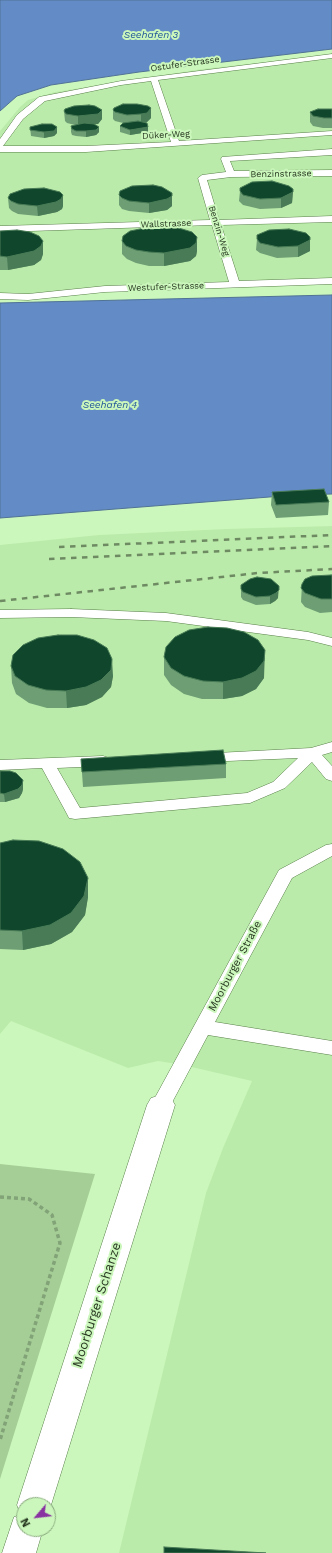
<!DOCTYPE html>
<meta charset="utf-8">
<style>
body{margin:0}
#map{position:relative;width:332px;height:1553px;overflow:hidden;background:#cbf7bc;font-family:"Work Sans",sans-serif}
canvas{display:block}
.north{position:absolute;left:16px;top:1497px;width:40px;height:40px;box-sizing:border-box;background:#cbf7bc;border:1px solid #89aa7d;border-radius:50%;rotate:242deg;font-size:11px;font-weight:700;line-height:16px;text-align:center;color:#26361f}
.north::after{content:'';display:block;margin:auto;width:14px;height:18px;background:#8833a1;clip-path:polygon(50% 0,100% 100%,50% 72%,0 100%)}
</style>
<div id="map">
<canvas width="332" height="1553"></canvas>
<div class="north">N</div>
</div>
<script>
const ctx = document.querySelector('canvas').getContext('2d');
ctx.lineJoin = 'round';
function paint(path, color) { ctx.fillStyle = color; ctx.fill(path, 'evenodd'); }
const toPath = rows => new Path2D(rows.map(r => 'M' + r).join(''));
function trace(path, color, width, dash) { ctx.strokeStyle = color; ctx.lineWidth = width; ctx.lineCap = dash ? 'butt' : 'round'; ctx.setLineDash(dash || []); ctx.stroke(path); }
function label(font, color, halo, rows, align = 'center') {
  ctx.font = font + ' "Work Sans",sans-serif'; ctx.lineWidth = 4; ctx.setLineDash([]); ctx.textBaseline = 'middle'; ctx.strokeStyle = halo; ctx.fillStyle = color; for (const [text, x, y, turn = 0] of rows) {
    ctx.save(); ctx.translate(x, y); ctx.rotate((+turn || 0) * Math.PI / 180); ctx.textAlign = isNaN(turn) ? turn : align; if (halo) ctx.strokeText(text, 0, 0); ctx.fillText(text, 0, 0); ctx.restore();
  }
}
paint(toPath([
 [332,55,332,284,118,291,0,298,0,131,20,107,28,100,55,92,202,69],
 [332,526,332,1553,119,1553,206,1193,223,1148,252,1081,183,1065,158,1061,128,1068,11,1021,0,1034,0,545,99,535,226,529]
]), '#bbebaa');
paint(toPath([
 [0,1164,95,1174,0,1479]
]), '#a5ce96');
const water = toPath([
 [0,0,332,0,332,49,139,72,51,85,17,96,0,111,0,0],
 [332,295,332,494,295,495,0,518,0,303,332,295]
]);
paint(water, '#638cc7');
trace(water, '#517295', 1);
const service = toPath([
 [332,54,332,58,158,80,179,141,332,131,332,135,86,152,0,152,0,139,17,115,39,97,121,81,332,54],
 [151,81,171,142,86,146,3,146,23,119,45,101,121,85,151,81],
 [332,149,332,155,230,161,234,171,332,170,332,176,231,177,207,180,219,220,332,216,332,222,221,225,239,281,332,278,332,284,105,292,28,300,0,299,0,293,28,294,105,286,229,282,212,225,0,232,0,226,210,220,198,178,202,175,226,172,221,159,222,157,332,149],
 [71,609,166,613,308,632,332,638,332,646,308,640,166,621,71,617,0,618,0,610,71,609],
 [332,742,332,752,322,755,332,766,332,781,326,779,312,762,285,788,250,803,75,819,69,818,67,814,42,768,0,770,0,760,103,756,109,758,111,761,109,764,103,766,57,768,80,808,247,793,273,782,298,758,204,762,198,760,196,757,198,754,311,748,332,742],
 [332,844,332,856,292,878,215,1022,332,1041,332,1055,208,1035,168,1110,161,1113,154,1110,151,1105,279,870,326,845,332,844]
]);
const minor = toPath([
 [161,1095,171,1098,175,1105,51,1505,48,1512,48,1505,24,1505,24,1529,43,1529,36,1553,2,1553,14,1517,21,1515,17,1505,147,1105,151,1098,161,1095]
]);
trace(service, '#597f4a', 1);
trace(minor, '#597f4a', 1);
trace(toPath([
 [0,1197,29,1199,52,1215,60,1243,0,1440]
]), '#82a277', 3.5, [4, 3]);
paint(service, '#fff');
paint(minor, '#fff');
trace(toPath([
 [59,547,332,535],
 [49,559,332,546],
 [0,601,258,573,332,569]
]), '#6e8a63', 2.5, [5.5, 5.5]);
paint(toPath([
 [151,108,151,118,147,122,144,123,148,132,130,135,120,132,120,126,123,123,115,121,113,119,113,110],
 [332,109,332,128,323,128,313,126,310,122,310,112],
 [64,111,102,119,98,124,94,124,99,132,96,135,86,137,76,136,72,135,71,132,71,126,75,125,67,123,65,121],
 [30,127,57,133,54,136,44,138,31,136],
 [293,189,292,203,281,208,260,209,243,205,239,201,240,191],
 [119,195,172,203,172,206,167,210,149,213,129,211,122,209,119,205],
 [8,198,63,206,62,209,57,212,38,216,18,214,12,211,9,208],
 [0,231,43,241,43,254,41,260,34,265,8,270,0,270],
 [257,239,310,240,310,251,298,257,277,258,260,253,256,250],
 [122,241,197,251,196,256,190,261,164,266,149,266,136,263,127,259,122,254],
 [272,492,329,502,328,515,276,518,271,505],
 [332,575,332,612,320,613,305,607,301,602,302,584],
 [241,585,278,598,275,601,270,604,256,605,243,600,241,597],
 [164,657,264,678,256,689,242,696,223,699,202,699,184,694,171,685,164,675],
 [11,666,113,676,111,687,102,697,86,705,67,708,47,708,29,703,16,694,12,683],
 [81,759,226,764,226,778,83,787],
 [0,771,23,789,22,793,19,798,5,802,0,802],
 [0,843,88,897,85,915,72,932,51,944,23,950,0,949]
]), '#6e9e74');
paint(toPath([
 [151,108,151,118,147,122,141,123,141,114],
 [102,110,102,119,98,124,78,126,78,116],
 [57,127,57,133,54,136,44,138,44,132],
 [99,127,99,132,96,135,86,137,86,131],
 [148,127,148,132,130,135,130,130],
 [293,192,292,203,281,208,281,198],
 [172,193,172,206,167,210,149,213,149,203],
 [63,195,63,206,62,209,57,212,38,216,37,206],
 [197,237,197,251,196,256,190,261,164,266,164,253],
 [310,240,310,251,298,257,298,246],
 [43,241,43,254,41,260,34,265,8,270,7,257],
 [279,586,278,598,275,601,270,604,270,596],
 [265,650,264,678,256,689,242,696,223,699,223,682],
 [112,659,113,676,111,687,102,697,86,705,67,708,66,691],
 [23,780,23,789,22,793,19,798,5,802,4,794],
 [88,878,88,897,85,915,72,932,51,944,23,950,22,931]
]), '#487b56');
const building = toPath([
 [123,104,137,104,148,106,151,108,147,113,141,114,127,115,115,112,113,110,114,108,123,104],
 [89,105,95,106,102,110,98,114,78,116,66,114,64,111,65,109,74,106,89,105],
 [318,109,332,109,332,118,324,118,313,116,310,112,318,109],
 [138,121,147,123,148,127,130,130,120,126,123,123,138,121],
 [84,123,94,124,99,127,96,130,86,131,76,131,72,129,71,126,84,123],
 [42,124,52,124,57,127,54,131,44,132,30,130,30,127,42,124],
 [272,181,289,186,293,189,293,192,281,198,260,199,243,195,240,191,240,188,252,182,272,181],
 [153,185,162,187,172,193,172,196,167,199,149,203,129,201,122,198,119,195,120,191,132,186,153,185],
 [44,188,60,192,63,195,61,199,56,202,37,206,18,204,11,201,8,198,10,194,24,189,44,188],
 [155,226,169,226,182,229,192,232,197,237,196,243,190,248,164,253,149,252,136,250,126,246,122,241,123,236,130,231,155,226],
 [289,229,306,233,310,237,310,240,298,246,278,247,260,243,257,239,257,235,269,230,289,229],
 [17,230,30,232,39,236,43,241,41,246,34,251,7,257,0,256,0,231,17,230],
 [324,489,329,502,276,505,272,492,324,489],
 [331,575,332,575,332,599,321,599,305,593,301,588,302,584,305,579,312,576,331,575],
 [257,577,271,579,279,586,279,590,276,593,270,596,256,597,243,592,241,589,241,585,250,579,257,577],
 [208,627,227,628,244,632,258,640,265,650,264,661,256,671,242,678,223,682,203,681,184,676,171,668,164,657,166,647,175,637,189,630,208,627],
 [58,635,77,635,94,640,107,648,112,659,111,670,101,680,86,687,66,691,46,690,28,685,15,676,11,666,13,655,23,645,38,638,58,635],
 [223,750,226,764,82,772,81,759,223,750],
 [0,771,10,771,16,773,23,780,22,785,18,789,4,794,0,793,0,771],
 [13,840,39,841,63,849,80,862,88,878,84,896,71,913,50,925,22,931,0,930,0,843,13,840],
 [164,1547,266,1553,164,1553,164,1547]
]);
paint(building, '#10462b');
trace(building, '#487b56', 1);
label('9px', '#26361f', '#cbf7bc', [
 ["Ostufer-Strasse",185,64,-8],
 ["Düker-Weg",166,135,-3],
 ["Benzinstrasse",281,174,-1],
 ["Wallstrasse",166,224,-2],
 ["Benzin-Weg",219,231,73],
 ["Westufer-Strasse",166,287,-2]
]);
label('italic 10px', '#1e529a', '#cbf7bc', [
 ["Seehafen 3",151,35],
 ["Seehafen 4",110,405]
]);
label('11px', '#26361f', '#cbf7bc', [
 ["Moorburger Straße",235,966,-62]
]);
label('13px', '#26361f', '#cbf7bc', [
 ["Moorburger Schanze",97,1305,-72]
]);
</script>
